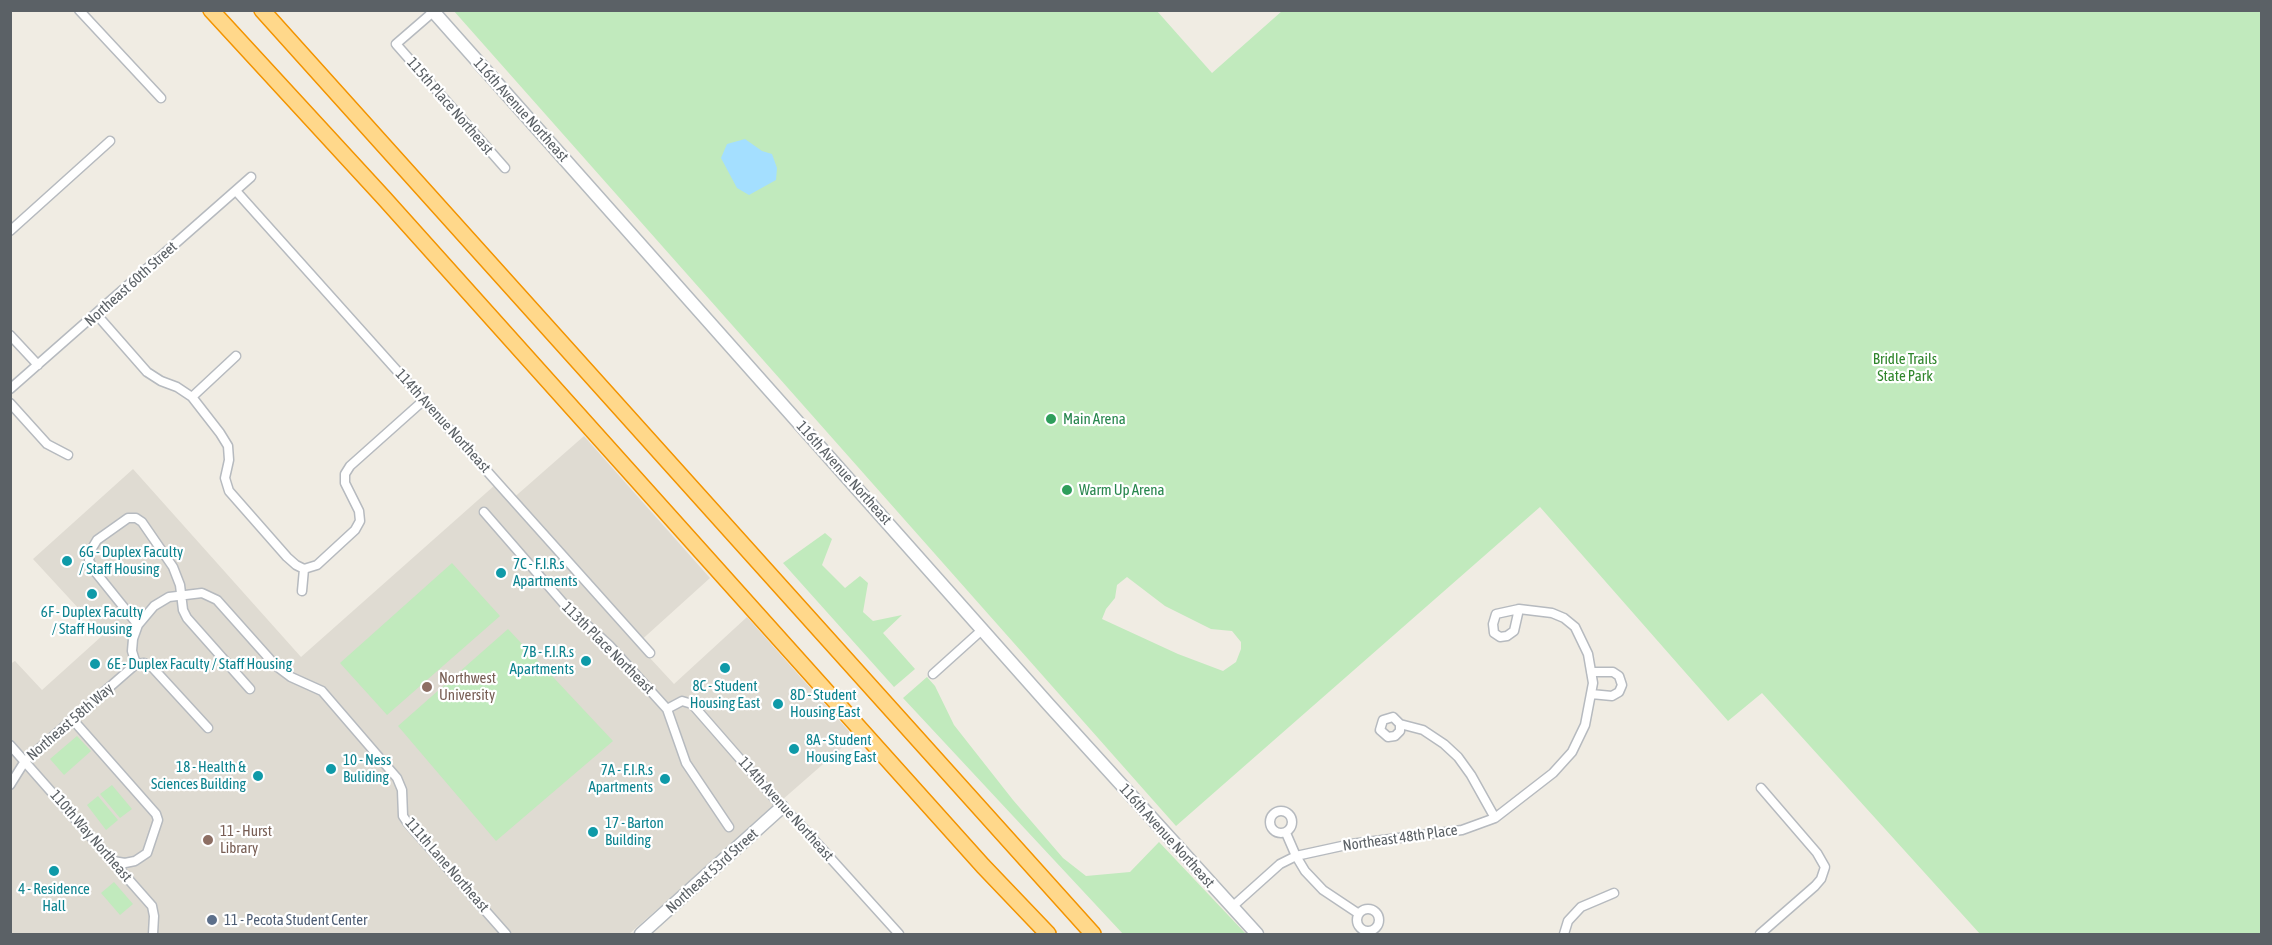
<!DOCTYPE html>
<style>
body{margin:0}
#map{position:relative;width:2272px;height:945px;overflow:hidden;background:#f0ece3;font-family:"Asap Condensed",sans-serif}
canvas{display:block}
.frame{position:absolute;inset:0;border:12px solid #5b6166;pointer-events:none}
</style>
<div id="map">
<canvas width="2272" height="945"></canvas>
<div class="frame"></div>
</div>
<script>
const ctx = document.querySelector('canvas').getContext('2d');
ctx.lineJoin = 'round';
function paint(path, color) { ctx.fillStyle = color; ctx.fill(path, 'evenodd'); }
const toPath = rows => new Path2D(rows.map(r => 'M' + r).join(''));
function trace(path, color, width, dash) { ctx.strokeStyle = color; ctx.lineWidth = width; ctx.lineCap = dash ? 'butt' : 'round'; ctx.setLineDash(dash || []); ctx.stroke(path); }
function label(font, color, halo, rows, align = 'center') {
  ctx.font = font + ' "Asap Condensed",sans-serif'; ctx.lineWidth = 4.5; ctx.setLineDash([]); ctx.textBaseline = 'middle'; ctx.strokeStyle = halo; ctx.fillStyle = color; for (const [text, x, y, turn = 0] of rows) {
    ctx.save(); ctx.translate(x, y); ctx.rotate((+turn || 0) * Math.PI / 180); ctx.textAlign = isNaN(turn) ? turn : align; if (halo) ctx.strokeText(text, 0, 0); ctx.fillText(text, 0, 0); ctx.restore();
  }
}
paint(toPath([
 [584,436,710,578,637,644,674,684,747,617,854,737,629,934,11,934,10,664,15,661,42,690,103,635,33,559,133,469,301,657,495,485,510,501]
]), '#dfdbd2');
paint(toPath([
 [453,10,1157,11,1212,73,1282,11,2261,11,2261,934,1980,934,1762,693,1728,721,1540,507,1176,826],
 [1127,577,1165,606,1211,629,1232,631,1241,642,1241,649,1236,662,1223,671,1178,654,1102,619,1106,609,1115,598,1117,585],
 [825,533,832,539,822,565,845,588,860,576,868,583,863,612,873,621,902,615,883,633,915,669,894,687,783,563],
 [452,563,500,616,387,715,340,663],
 [508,629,613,741,496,841,398,726],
 [927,677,935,686,954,725,1013,800,1063,858,1086,876,1130,872,1159,842,1246,934,1123,934,903,698],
 [77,736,91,751,64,775,50,759],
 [112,785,132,809,120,818,100,794],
 [98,796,118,820,106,830,87,805],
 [114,882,133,904,120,915,101,893]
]), '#c1eabd');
paint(toPath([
 [745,139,762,151,772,154,777,168,776,180,749,195,737,188,721,158,727,144]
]), '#a4dfff');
const street = toPath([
 [79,10,161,98],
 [433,12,396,44,505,168],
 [236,191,650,653],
 [10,231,110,141],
 [97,315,147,372,161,381,177,387,192,397,220,433,228,446,229,460,225,478,229,491,287,557,296,565,304,569],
 [10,335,38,365],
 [10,389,251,177],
 [192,397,236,356],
 [10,403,47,444,68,455],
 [484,512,564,604,609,645,667,709,686,763,729,827],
 [304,569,317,565,355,530,360,521,359,511,345,483,345,474,350,466,424,400],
 [302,591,304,569],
 [138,625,154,606,169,597,202,593,217,600,275,665,291,677,322,691,397,778,402,790,403,816,407,822,506,934],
 [933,674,983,629],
 [1591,694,1612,696,1619,692,1622,685,1619,676,1613,672,1591,672],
 [667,709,682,701,692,704,782,807,796,820,899,934],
 [73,720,156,814,158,820,147,853,135,861,125,863,113,861],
 [1400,724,1400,731,1395,736,1388,737,1380,730,1383,720,1393,717,1400,724,1423,730,1444,744,1458,757,1471,775,1495,818],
 [208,728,152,667,144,663,136,664,132,651,133,639,138,625,93,569,89,560,91,550,97,540,128,518,136,518,142,522,173,567,180,585,183,610,187,618,250,689],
 [10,745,152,906,154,916,153,934],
 [10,785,25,761,136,664],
 '1270 822a11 11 0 1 1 22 0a11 11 0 1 1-22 0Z',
 [1286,833,1296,856,1305,871,1323,890,1359,914],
 [1232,907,1280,864,1296,856,1351,844,1462,830,1495,818,1553,773,1572,752,1585,725,1593,683,1588,654,1575,627,1564,618,1552,613,1519,609,1514,631,1507,636,1500,637,1494,633,1493,624,1496,614,1519,609],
 '1357 920a11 11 0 1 1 22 0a11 11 0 1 1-22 0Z',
 [1564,934,1568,921,1581,907,1614,893],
 [1760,934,1815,886,1821,879,1825,867,1817,853,1761,788]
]);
const secondary = toPath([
 [432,10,1049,705,1257,934],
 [641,934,782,807]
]);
const highway = toPath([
 [211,10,384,198,983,866,1048,934],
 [262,10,1093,934]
]);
trace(street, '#b6babf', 11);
trace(secondary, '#b5babf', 15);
trace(highway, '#f39400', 18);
trace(street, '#fff', 8);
trace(secondary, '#fff', 12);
trace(highway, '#ffd88b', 15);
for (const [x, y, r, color] of [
 [1051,419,6,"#2e9e5b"],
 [1067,490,6,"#2e9e5b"],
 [67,561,6,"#0f9aa8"],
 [501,573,6,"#0f9aa8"],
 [92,594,6,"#0f9aa8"],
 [586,661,6,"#0f9aa8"],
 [95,664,6,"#0f9aa8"],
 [725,668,6,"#0f9aa8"],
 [427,687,6,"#8d6e63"],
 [778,704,6,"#0f9aa8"],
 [794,749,6,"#0f9aa8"],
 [331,769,6,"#0f9aa8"],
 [258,776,6,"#0f9aa8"],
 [665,779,6,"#0f9aa8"],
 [593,832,6,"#0f9aa8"],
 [208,840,6,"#8d6e63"],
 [54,871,6,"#0f9aa8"],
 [212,920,6,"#5c6f8a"]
]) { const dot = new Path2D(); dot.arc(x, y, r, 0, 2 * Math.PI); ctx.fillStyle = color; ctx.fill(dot); trace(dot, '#fff', 2); }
label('15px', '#5b6166', '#fff', [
 ["115th Place Northeast",450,106,49],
 ["116th Avenue Northeast",521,110,48],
 ["Northeast 60th Street",131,284,-42],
 ["114th Avenue Northeast",443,421,48],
 ["116th Avenue Northeast",844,473,48],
 ["113th Place Northeast",608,648,45],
 ["Northeast 58th Way",70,722,-41],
 ["114th Avenue Northeast",786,809,48],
 ["110th Way Northeast",91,836,49],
 ["116th Avenue Northeast",1167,836,48],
 ["Northeast 48th Place",1400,838,-8],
 ["111th Lane Northeast",447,865,49],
 ["Northeast 53rd Street",712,871,-42]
]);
label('15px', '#2f852b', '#fff', [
 ["Bridle Trails",1905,359],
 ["State Park",1905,376]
]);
label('15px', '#27864d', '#fff', [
 ["Main Arena",1063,419],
 ["Warm Up Arena",1079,490]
], 'left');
label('15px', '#0d838f', '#fff', [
 ["6G - Duplex Faculty",79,552],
 ["/ Staff Housing",79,569],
 ["7C - F.I.R.s",513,564],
 ["Apartments",513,581],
 ["6F - Duplex Faculty",92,612,"center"],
 ["/ Staff Housing",92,629,"center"],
 ["7B - F.I.R.s",574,652,"right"],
 ["Apartments",574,669,"right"],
 ["6E - Duplex Faculty / Staff Housing",107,664],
 ["8C - Student",725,686,"center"],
 ["Housing East",725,703,"center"],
 ["8D - Student",790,695],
 ["Housing East",790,712],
 ["8A - Student",806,740],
 ["Housing East",806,757],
 ["10 - Ness",343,760],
 ["Buliding",343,777],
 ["18 - Health &",246,767,"right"],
 ["Sciences Building",246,784,"right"],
 ["7A - F.I.R.s",653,770,"right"],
 ["Apartments",653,787,"right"],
 ["17 - Barton",605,823],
 ["Building",605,840],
 ["4 - Residence",54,889,"center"],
 ["Hall",54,906,"center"]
], 'left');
label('15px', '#785e54', '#fff', [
 ["Northwest",439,678],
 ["University",439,695],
 ["11 - Hurst",220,831],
 ["Library",220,848]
], 'left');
label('15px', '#4e5e75', '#fff', [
 ["11 - Pecota Student Center",224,920]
], 'left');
</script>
